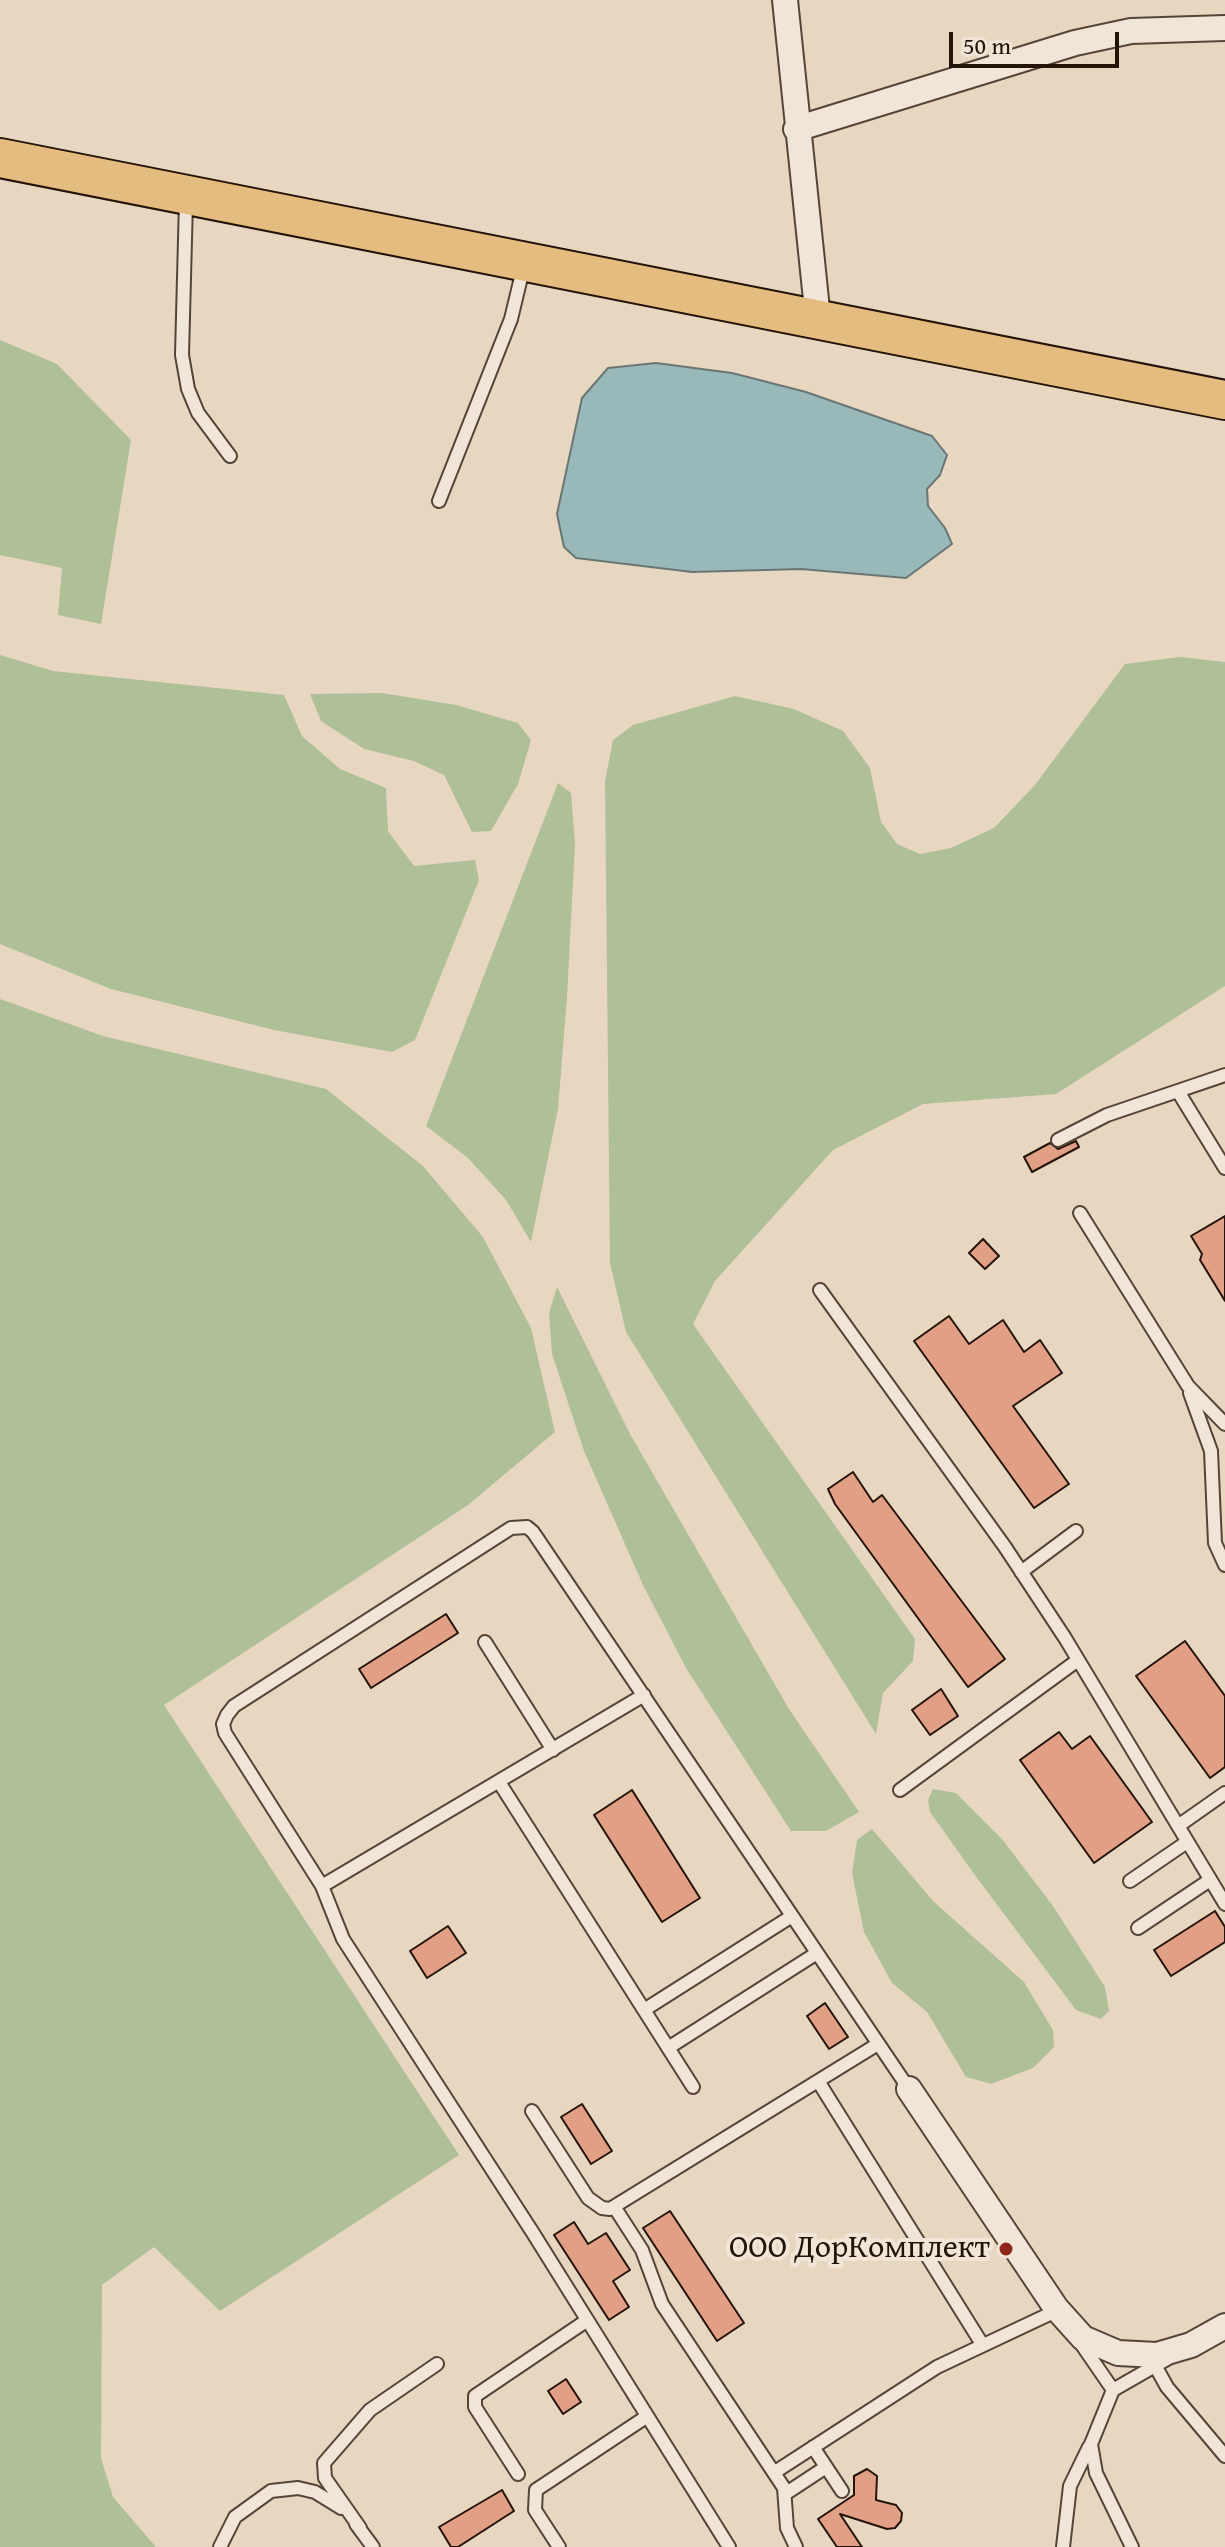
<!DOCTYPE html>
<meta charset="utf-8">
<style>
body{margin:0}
#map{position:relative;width:1225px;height:2547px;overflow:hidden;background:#e8d7c0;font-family:"Gentium Book Plus",serif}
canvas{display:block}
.scale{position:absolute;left:949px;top:32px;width:170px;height:36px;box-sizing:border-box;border:4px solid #241309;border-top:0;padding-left:10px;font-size:24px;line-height:28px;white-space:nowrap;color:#241309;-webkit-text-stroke:6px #f0e5d6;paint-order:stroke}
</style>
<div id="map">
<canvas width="1225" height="2547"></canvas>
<div class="scale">50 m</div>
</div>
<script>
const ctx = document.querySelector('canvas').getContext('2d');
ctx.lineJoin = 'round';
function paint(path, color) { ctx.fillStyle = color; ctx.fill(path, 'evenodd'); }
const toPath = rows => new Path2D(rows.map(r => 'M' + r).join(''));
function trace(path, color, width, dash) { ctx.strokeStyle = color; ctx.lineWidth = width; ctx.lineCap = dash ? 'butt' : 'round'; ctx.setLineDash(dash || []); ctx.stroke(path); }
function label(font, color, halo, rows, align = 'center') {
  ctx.font = font + ' "Gentium Book Plus",serif'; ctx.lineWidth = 8; ctx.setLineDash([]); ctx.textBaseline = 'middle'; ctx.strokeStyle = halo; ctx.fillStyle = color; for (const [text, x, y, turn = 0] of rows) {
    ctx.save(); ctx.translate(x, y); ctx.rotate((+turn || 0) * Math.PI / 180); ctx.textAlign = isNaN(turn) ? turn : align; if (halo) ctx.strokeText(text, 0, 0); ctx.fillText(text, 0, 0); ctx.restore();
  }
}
paint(toPath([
 [0,340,57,364,131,440,101,624,58,615,62,568,0,555],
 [0,655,53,671,284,695,302,736,340,769,386,788,388,831,414,866,475,860,479,880,415,1040,392,1052,274,1030,111,989,0,944],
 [1180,657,1225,662,1225,986,1056,1094,923,1104,833,1150,715,1281,693,1324,915,1639,913,1661,883,1693,876,1734,626,1332,610,1263,605,781,613,740,633,725,735,696,794,709,843,731,870,768,881,822,897,844,920,854,951,848,994,828,1035,785,1125,664],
 [382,693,456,705,518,723,531,740,518,784,491,831,472,832,444,775,414,761,364,749,321,721,310,694],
 [558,783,571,793,575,844,567,997,558,1109,531,1242,506,1200,468,1158,426,1126],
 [0,999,103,1036,326,1089,423,1166,483,1237,531,1328,555,1432,468,1505,164,1705,459,2155,220,2311,154,2247,102,2285,101,2458,113,2497,156,2547,0,2547],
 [557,1287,630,1434,789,1709,859,1812,826,1831,791,1831,686,1668,643,1585,584,1451,552,1354,549,1313],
 [933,1789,956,1793,1002,1839,1053,1906,1105,1987,1109,2011,1101,2019,1076,2010,977,1878,930,1812,928,1800],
 [872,1829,933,1901,1024,1982,1053,2030,1054,2047,1033,2068,991,2084,966,2077,927,2012,892,1983,864,1932,852,1873,857,1840]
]), '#afbf97');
const water = toPath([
 [656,363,732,373,806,392,932,436,947,455,940,475,927,489,928,506,945,528,952,544,906,578,801,569,692,572,576,558,564,547,557,514,582,398,608,368,656,363]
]);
paint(water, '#99b8b9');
trace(water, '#6a7673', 2);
const building = toPath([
 [1076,1141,1079,1147,1032,1172,1024,1157,1050,1143,1058,1149,1076,1141],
 [1225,1216,1225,1301,1200,1260,1202,1254,1191,1236,1225,1216],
 [983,1239,999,1256,985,1269,969,1253,983,1239],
 [949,1316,969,1344,1003,1320,1024,1352,1040,1340,1062,1373,1013,1406,1069,1484,1034,1508,914,1341,949,1316],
 [853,1472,873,1502,882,1495,1005,1659,968,1687,835,1504,828,1489,853,1472],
 [446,1614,458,1633,371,1688,359,1669,446,1614],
 [1185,1641,1225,1696,1225,1767,1210,1778,1136,1676,1185,1641],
 [941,1689,958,1716,930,1735,912,1710,941,1689],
 [1059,1732,1072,1749,1090,1736,1152,1822,1094,1863,1020,1760,1059,1732],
 [632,1790,700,1898,662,1922,594,1815,632,1790],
 [1215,1911,1225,1927,1225,1942,1171,1976,1154,1950,1215,1911],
 [448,1926,466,1953,427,1978,410,1951,448,1926],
 [825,2003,848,2037,829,2049,807,2016,825,2003],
 [582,2104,612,2151,591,2164,561,2117,582,2104],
 [670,2211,744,2323,717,2341,643,2228,670,2211],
 [574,2222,588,2244,606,2233,630,2270,613,2281,629,2307,609,2320,554,2235,574,2222],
 [566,2379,581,2402,563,2414,548,2391,566,2379],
 [867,2469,877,2476,876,2500,896,2505,902,2513,901,2521,895,2528,887,2529,840,2514,862,2547,837,2547,818,2519,854,2495,854,2476,867,2469],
 [502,2490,514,2511,458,2547,451,2547,439,2527,502,2490]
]);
paint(building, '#e19f86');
trace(building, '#241309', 2);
const service = toPath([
 [186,201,182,355,188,389,198,413,230,456],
 [439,501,511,319,524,265],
 [1179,1093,1225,1168],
 [1058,1140,1107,1115,1225,1075],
 [1080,1213,1188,1386,1225,1424],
 [820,1290,1005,1547,1065,1638,1225,1904],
 [1190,1393,1211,1451,1215,1543,1225,1565],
 [1021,1572,1076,1531],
 [485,1642,553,1750],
 [499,1782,693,2087],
 [900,1790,1078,1660],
 [1178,1826,1225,1793],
 [1130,1881,1187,1842],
 [322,1886,644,1695],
 [1138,1928,1210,1880],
 [644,2010,792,1916],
 [668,2048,817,1953],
 [818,2081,982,2344],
 [532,2111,588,2198,602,2208,610,2209,878,2044],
 [615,2208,642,2250,662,2304,784,2488,787,2528,796,2547],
 [1080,2342,1113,2390],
 [1152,2360,1167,2387,1225,2456],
 [813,2447,842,2491],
 [775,2472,937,2367,1058,2310],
 [518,2474,475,2407,475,2396,586,2321],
 [785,2494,826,2467],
 [356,2524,373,2547],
 [360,2528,325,2478,324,2463,370,2410,437,2364],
 [220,2547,235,2517,271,2491,298,2488,315,2492,341,2508],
 [559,2547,535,2510,536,2490,646,2417],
 [729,2547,533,2233,343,1939,322,1886,225,1733,223,1724,227,1715,234,1706,511,1528,527,1527,533,1532,909,2089],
 [1063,2547,1070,2486,1089,2447],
 [1132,2547,1096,2473,1091,2444,1113,2390,1167,2359]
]);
const minor = toPath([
 [785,0,818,319],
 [796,129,1075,43,1131,31,1225,28],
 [909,2089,1056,2308,1083,2338,1118,2353,1157,2355,1191,2345,1225,2326]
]);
const primary = toPath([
 [0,158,1225,400]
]);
trace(service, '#554437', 16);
trace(minor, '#554437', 28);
trace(primary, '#241309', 42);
trace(service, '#f0e5d6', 12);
trace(minor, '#f0e5d6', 24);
trace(primary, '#e4bc80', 38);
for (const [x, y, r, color] of [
 [1006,2249,8,"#8f2418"]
]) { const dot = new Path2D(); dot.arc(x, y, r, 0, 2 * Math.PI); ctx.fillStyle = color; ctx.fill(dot); trace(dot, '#f0e5d6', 3); }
label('32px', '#241309', '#f0e5d6', [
 ["ООО ДорКомплект",990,2249]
], 'right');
</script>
